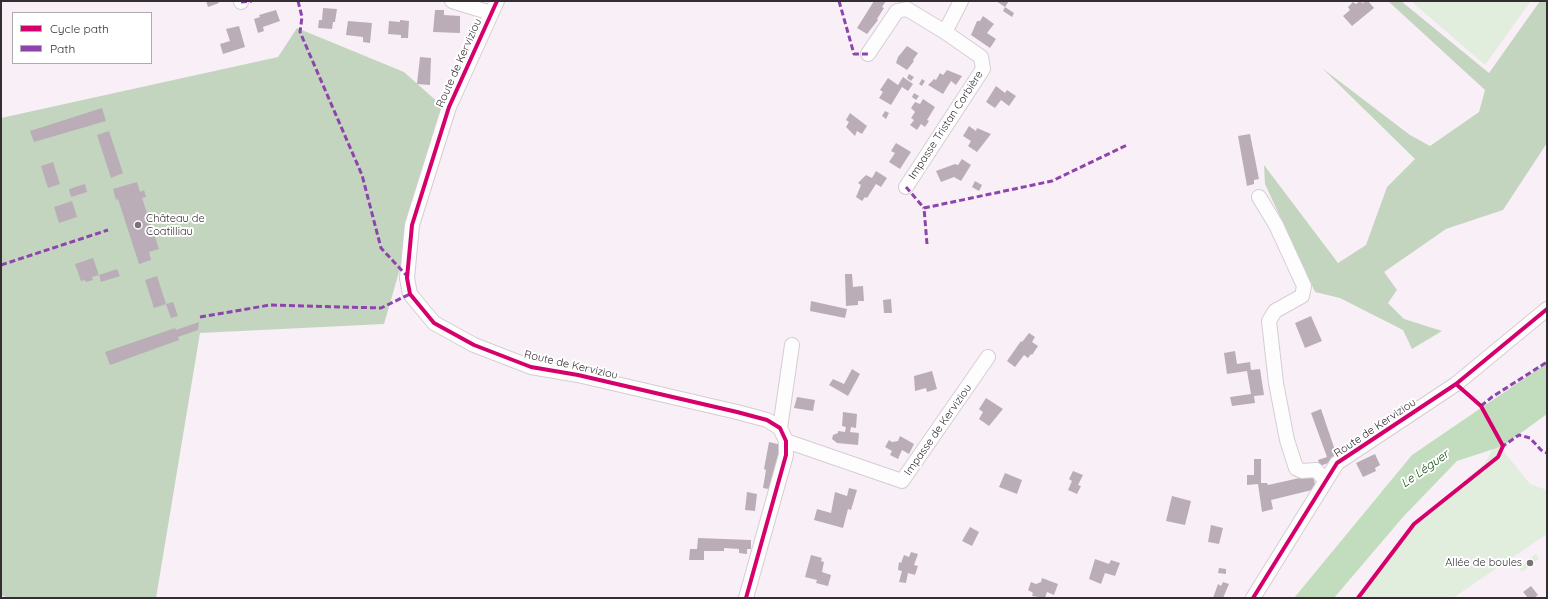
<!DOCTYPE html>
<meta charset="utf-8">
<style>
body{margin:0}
#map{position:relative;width:1548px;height:599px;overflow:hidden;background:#f9f0f7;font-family:Quicksand,sans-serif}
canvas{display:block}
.frame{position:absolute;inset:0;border:2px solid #342e33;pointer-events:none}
.legend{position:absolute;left:12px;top:12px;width:140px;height:52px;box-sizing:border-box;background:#fff;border:1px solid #aeabad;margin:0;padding:5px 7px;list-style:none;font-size:12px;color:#342e33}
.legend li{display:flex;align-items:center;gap:8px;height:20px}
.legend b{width:20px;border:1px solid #aeabad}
</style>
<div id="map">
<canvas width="1548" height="599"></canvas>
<div class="frame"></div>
<ul class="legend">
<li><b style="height:5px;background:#d6006c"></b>Cycle path</li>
<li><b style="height:5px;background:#8e44ad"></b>Path</li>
</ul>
</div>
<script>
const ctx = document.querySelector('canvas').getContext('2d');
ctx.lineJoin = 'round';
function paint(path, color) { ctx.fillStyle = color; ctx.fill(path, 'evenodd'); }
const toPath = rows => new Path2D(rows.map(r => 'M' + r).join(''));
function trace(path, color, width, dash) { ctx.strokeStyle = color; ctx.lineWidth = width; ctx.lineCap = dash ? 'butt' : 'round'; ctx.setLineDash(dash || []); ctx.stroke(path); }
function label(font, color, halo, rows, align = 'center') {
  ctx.font = font + ' Quicksand,sans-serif'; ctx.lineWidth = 4; ctx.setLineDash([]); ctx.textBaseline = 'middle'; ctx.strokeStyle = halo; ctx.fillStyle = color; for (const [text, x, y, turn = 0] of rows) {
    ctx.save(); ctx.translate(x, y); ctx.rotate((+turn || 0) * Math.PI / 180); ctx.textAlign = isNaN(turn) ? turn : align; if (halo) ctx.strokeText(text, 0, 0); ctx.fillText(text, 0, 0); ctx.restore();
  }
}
paint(toPath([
 [1414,1,1531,1,1485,65,1412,2],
 [1496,442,1530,484,1547,490,1547,534,1453,598,1360,598,1415,525,1485,463],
 [1536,554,1539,559,1522,572,1518,567]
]), '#e1eede');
paint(toPath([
 [1388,1,1401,1,1489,73,1540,1,1547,1,1547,143,1503,210,1446,229,1384,272,1397,290,1388,303,1404,319,1442,331,1412,349,1403,330,1340,298,1315,292,1265,184,1264,165,1338,263,1366,245,1387,187,1415,159,1322,68,1410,135,1430,146,1479,112,1485,90],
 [297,28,404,72,441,105,437,140,384,324,200,333,156,598,8,598,1,595,1,118,278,57]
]), '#c3d5bf');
paint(toPath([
 [1547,363,1547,414,1503,446,1457,461,1403,517,1334,598,1294,598,1412,455]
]), '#c2ddbe');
paint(toPath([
 [206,1,218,1,219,3,208,7],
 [874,1,886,1,882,7,884,8,877,19,878,20,867,34,857,28],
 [996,1,1009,1,1005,7],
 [1360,1,1362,3,1368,1,1374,8,1352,26,1343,16,1350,10,1348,7,1353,2,1356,4],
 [1005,7,1014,13,1012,17,1003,11],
 [323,8,337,9,335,22,333,22,332,29,318,28,319,20,322,20],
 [276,10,280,21,263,27,264,31,258,33,254,19,260,17,259,15],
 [435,10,444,10,444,15,460,16,460,33,433,32],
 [983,16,994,24,987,33,996,39,990,48,971,35,977,21,980,21],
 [400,20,409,21,408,38,401,38,401,35,388,34,389,21,400,22],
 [348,21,372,23,370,43,363,42,363,37,346,35],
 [239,26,245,47,223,54,220,44,230,41,226,29],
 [907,46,918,53,913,60,914,61,907,70,896,63,898,57],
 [420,57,431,58,430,85,417,84],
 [947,70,962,76,956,85,951,81,943,94,928,85,934,79,936,80,940,73,943,75],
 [909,74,914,77,911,81,907,78],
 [903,77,913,84,908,91,902,87,891,105,879,98,883,92,880,90,888,78,898,85],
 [922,79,925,81,922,86,919,84],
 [996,86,1005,93,1007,90,1016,96,1009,106,1001,100,995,108,986,102],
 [914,93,919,96,916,100,912,97],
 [923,99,935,107,927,120,929,121,925,127,921,124,917,130,910,125,914,120,911,118,915,112,911,108,915,102,920,104],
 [102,108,106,121,34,142,30,131],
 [885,111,889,113,886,119,882,116],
 [850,113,867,126,862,134,857,131,855,136,846,127,849,122,846,120],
 [969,126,976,131,977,128,991,134,977,152,968,146,971,141,963,136],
 [109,131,123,173,111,178,97,135],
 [1250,134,1259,179,1254,180,1254,184,1247,186,1238,136],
 [896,143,911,152,900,169,889,162,895,153,891,151],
 [962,159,971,165,961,181,954,177,941,182,936,171,955,164,958,165],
 [53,162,60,184,48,188,41,166],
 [876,171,887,178,881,187,876,184,867,198,865,197,862,201,856,197,861,185,858,183,866,175,872,178],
 [975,181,982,185,979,191,972,187],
 [137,182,140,192,144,190,146,197,142,198,159,249,149,252,151,260,139,264,118,199,116,200,113,189],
 [85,184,87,192,71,197,69,189],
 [72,201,77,217,59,223,54,207],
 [93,258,99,275,117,269,120,276,101,282,99,275,92,277,93,280,86,282,85,280,81,281,75,264],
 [845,274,852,274,853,287,863,286,864,301,858,301,858,305,846,306],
 [157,276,166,304,173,302,178,316,171,318,166,304,154,308,145,280],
 [891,299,892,313,884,313,883,300],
 [811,301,847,309,845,318,810,311],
 [1311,316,1322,341,1305,348,1295,323],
 [199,322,198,330,178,337,179,340,110,365,105,352,175,328,176,330],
 [1029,333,1035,337,1032,342,1038,346,1032,355,1031,354,1028,358,1024,355,1015,367,1007,361,1021,341,1022,342],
 [1235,351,1237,364,1250,362,1251,370,1260,369,1264,395,1254,396,1255,403,1232,406,1230,397,1251,394,1247,371,1227,374,1224,353],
 [852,369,860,374,848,396,829,385,833,379,844,384],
 [932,371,937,389,927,392,926,388,915,391,914,376],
 [797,397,815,400,813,411,794,408],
 [986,398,1003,409,989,426,979,419,983,412,979,409],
 [1321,409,1337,456,1330,459,1331,462,1320,466,1318,460,1327,457,1311,413],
 [843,412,857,414,856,428,851,427,850,432,859,433,858,445,837,443,832,439,833,435,838,433,838,431,845,432,846,427,842,426],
 [900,436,914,444,909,454,902,450,898,459,890,455,892,451,885,447,889,440,892,442,898,441],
 [769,442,782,445,774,490,763,488,766,470,764,469],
 [1375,454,1380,465,1375,468,1376,471,1363,477,1356,463],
 [1254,459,1261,459,1261,483,1267,483,1268,485,1313,475,1316,489,1271,500,1273,509,1262,512,1258,484,1247,485,1247,475,1254,475],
 [1073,471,1083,475,1078,485,1081,486,1077,494,1068,490,1072,481,1069,479],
 [1005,473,1022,480,1017,494,999,487],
 [849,488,857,490,851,510,848,509,843,528,814,520,817,509,831,513,835,492,847,496],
 [747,492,757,494,755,511,745,510],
 [1172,496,1191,501,1185,525,1166,521],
 [1211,525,1223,528,1219,544,1208,542],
 [970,527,979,532,972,546,962,541],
 [698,538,751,540,751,549,747,549,747,554,739,553,739,549,724,548,724,551,704,551,704,560,689,560,690,549,697,549],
 [911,552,918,554,914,565,918,566,915,575,908,573,906,583,899,582,902,571,898,570,899,562,901,563,904,555,909,557],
 [811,555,822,558,821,561,824,562,822,572,831,575,828,586,816,583,817,580,805,577],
 [1095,559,1109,564,1111,560,1120,563,1115,576,1105,573,1101,584,1089,579],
 [1219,568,1226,569,1226,574,1218,573],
 [1042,578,1058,584,1054,595,1047,592,1045,598,1032,596,1033,593,1028,590,1031,582,1036,584,1041,582],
 [1223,582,1229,584,1223,598,1213,598,1218,584,1221,586],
 [1531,586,1538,595,1534,598,1528,598,1523,592]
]), '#baadb8');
const minor = toPath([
 [241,1,241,2],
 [452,1,491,13],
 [497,1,449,107,412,225,407,278,410,294,434,323,474,345,531,367,578,375,737,412,767,420,780,428,786,441,786,455,746,598],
 [945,32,961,1],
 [868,54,897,11,907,9,945,32,981,57,983,69,906,187],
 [1259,197,1276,225,1304,286,1302,296,1275,311,1269,321,1276,383,1287,440,1296,468,1302,471,1316,470,1325,480],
 [780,428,792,345],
 [786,441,902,481,988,357],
 [1253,598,1337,463,1456,384,1547,309]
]);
trace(minor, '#d5cdd3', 16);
trace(minor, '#fefdfe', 14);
trace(toPath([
 [298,1,302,17,300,32,362,175,381,248,407,276],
 [839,1,854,54,868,54],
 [241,2,252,1],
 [906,187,924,208],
 [927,244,924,208,1052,181,1127,145],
 [1,265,108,230],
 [200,317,270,305,381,308,410,294],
 [1481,406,1492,397,1547,362],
 [1502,448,1503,446,1519,435,1530,438,1541,450,1547,453]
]), '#8e44ad', 3, [6, 3]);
trace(toPath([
 [497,1,449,107,412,225,407,278,410,294,434,323,474,345,531,367,578,375,737,412,767,420,780,428,786,441,786,455,746,598],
 [1253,598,1337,463,1456,384,1547,309],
 [1358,598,1414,524,1498,457,1503,446,1481,406,1456,384]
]), '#d6006c', 4);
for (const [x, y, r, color] of [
 [138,225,4,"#797278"],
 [1530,563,4,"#797278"]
]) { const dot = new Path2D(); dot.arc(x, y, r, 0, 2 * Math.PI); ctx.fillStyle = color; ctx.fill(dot); trace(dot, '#fff', 1.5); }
label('11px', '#342e33', '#fff', [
 ["Route de Kerviziou",459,63,-66],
 ["Impasse Tristan Corbière",946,125,-57],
 ["Route de Kerviziou",571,365,13],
 ["Route de Kerviziou",1375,428,-34],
 ["Impasse de Kerviziou",938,430,-55]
]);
label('11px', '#342e33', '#fff', [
 ["Château de",146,219],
 ["Coatilliau",146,232],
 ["Allée de boules",1522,563,"right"]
], 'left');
label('italic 12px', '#0e4809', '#fff', [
 ["Le Léguer",1425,469,-35]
]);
</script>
